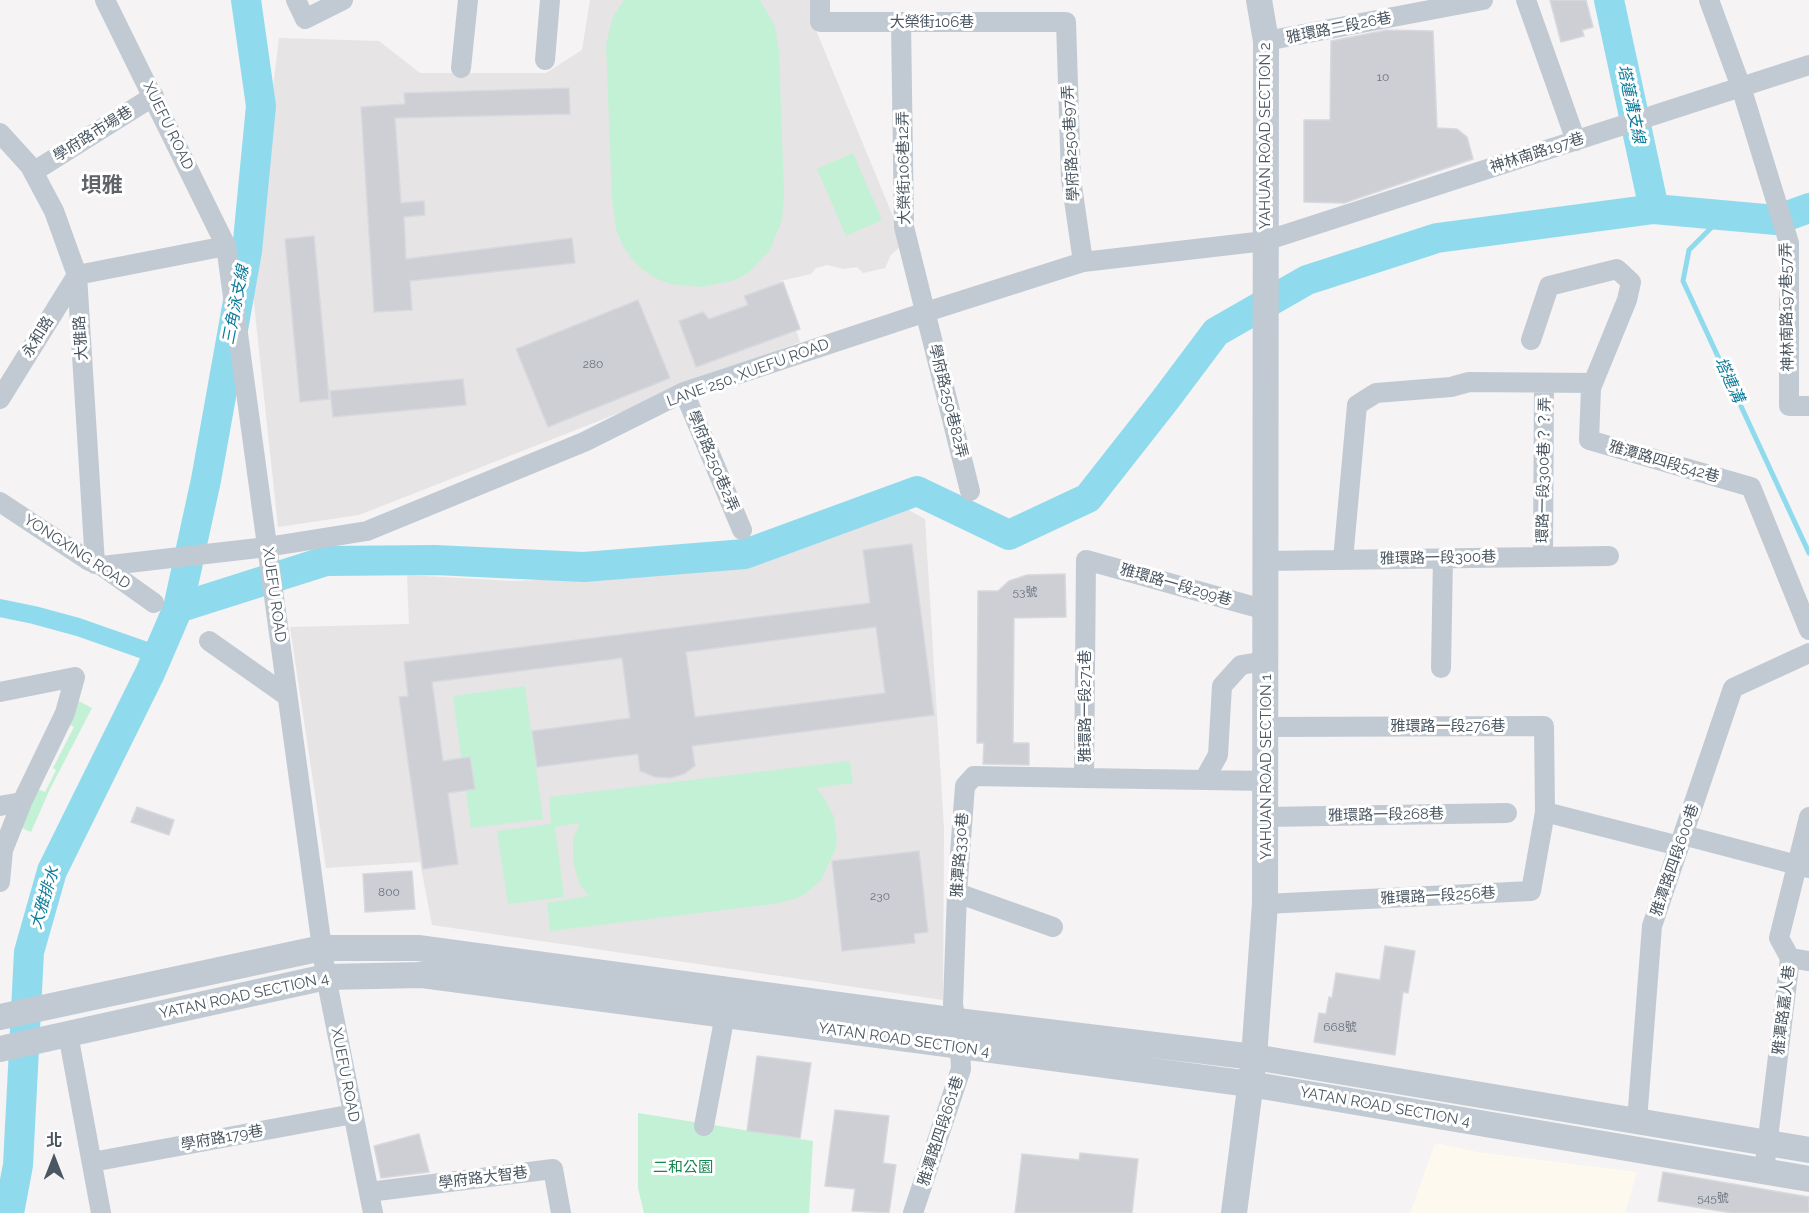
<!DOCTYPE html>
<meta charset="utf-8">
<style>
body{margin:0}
#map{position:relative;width:1809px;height:1213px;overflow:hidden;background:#f5f3f3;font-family:Raleway,"Noto Sans TC",sans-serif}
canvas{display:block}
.north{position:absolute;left:24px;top:1129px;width:60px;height:60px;-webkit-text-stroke:4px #fff;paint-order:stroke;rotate:0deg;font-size:16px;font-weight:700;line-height:24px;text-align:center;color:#4a5661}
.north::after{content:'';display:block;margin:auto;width:21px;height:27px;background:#4a5661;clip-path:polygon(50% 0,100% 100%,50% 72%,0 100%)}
</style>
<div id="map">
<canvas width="1809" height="1213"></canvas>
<div class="north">北</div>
</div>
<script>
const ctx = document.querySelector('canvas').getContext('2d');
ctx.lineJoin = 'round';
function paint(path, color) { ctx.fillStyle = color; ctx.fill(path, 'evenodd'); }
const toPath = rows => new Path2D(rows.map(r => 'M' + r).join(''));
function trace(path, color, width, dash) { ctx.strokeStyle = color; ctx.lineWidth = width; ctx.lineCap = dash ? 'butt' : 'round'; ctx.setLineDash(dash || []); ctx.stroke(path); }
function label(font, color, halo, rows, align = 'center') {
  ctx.font = font + ' Raleway,"Noto Sans TC",sans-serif'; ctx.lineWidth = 6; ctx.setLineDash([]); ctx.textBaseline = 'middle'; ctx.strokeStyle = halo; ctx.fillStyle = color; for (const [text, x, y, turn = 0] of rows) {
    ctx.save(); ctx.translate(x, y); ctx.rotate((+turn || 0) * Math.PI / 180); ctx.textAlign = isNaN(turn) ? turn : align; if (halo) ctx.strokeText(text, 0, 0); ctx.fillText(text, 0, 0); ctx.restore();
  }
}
paint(toPath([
 [1435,1143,1478,1152,1637,1172,1625,1213,1410,1213]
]), '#fdf9ef');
paint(toPath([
 [590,0,813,0,813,23,904,243,891,255,885,268,863,273,857,267,843,269,827,265,816,268,811,274,780,281,800,342,359,515,278,527,253,294,257,221,279,38,379,41,420,73,546,73,582,50],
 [903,507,925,519,944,829,943,1000,432,925,420,862,326,868,290,627,409,624,407,575,512,581,626,577,651,571,742,562,804,544]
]), '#e6e4e5');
paint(toPath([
 [624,0,760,0,775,26,779,50,784,195,782,220,770,250,749,272,735,280,702,287,671,284,657,279,643,270,632,259,623,246,616,229,612,199,606,44,613,17],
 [853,153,882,220,846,236,817,169],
 [525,686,543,819,471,828,453,696],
 [75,699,92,708,50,789,31,832,15,825,31,787,45,792,56,770,53,768,74,727,63,721],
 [850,761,853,783,816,788,824,798,834,817,837,839,835,850,821,880,805,894,795,899,773,904,550,931,547,903,589,896,579,883,573,861,573,839,580,823,555,827,564,897,508,904,497,831,551,824,549,797],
 [638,1113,813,1141,809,1213,644,1213,638,1188]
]), '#c3f1d5');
trace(toPath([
 [1724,215,1689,250,1683,281,1809,553]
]), '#90daee', 5);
trace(toPath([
 [0,608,34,615,78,627,158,655]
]), '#90daee', 18);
trace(toPath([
 [1609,0,1654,209],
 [178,608,326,561,435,560,584,567,745,554,917,491,1009,535,1088,498,1165,400,1216,332,1307,280,1437,238,1654,209,1776,220,1809,208],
 [9,1213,18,1165,29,952,52,871,150,673,178,608,206,480,247,251,261,106,246,0]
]), '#90daee', 30);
const building = toPath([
 [1550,0,1586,0,1593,27,1582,30,1584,36,1561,42,1550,0],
 [1387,30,1433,31,1437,128,1457,129,1467,137,1473,159,1344,203,1304,202,1304,120,1330,120,1331,41,1387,30],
 [569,88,570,114,395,118,401,203,424,201,425,215,404,217,406,259,572,238,575,263,410,281,412,310,374,312,361,107,405,104,404,93,569,88],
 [314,236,329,399,300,402,285,239,314,236],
 [783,282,800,329,696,367,679,321,703,312,709,319,748,305,744,296,783,282],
 [638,300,670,378,548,427,516,349,638,300],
 [463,379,466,405,333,417,330,391,463,379],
 [912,544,934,715,692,746,695,766,684,774,670,778,655,777,640,771,638,754,537,767,532,731,630,718,622,658,432,682,443,761,470,757,475,789,448,793,458,864,423,869,399,697,408,696,404,662,870,603,863,550,912,544],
 [876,627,885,693,695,717,686,652,876,627],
 [1065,574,1066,617,1014,618,1013,743,1029,743,1029,765,983,764,984,743,977,743,978,591,998,591,1009,581,1027,575,1065,574],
 [137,807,174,820,169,835,131,822,137,807],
 [919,851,928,932,914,934,915,943,842,951,832,861,919,851],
 [412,871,415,909,365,912,363,874,412,871],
 [1385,946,1415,951,1408,993,1403,992,1395,1055,1314,1042,1319,1013,1326,1014,1329,997,1332,998,1336,973,1380,980,1385,946],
 [757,1056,811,1063,800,1138,747,1131,757,1056],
 [835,1110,889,1116,883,1163,896,1165,889,1213,852,1211,855,1189,825,1186,835,1110],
 [419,1134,429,1172,381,1178,374,1146,419,1134],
 [1080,1153,1138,1159,1132,1213,1015,1213,1022,1154,1079,1160,1080,1153],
 [1663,1172,1809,1197,1809,1213,1732,1213,1658,1201,1663,1172]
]);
paint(building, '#cdcfd5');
trace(building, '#d7d9de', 1.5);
trace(toPath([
 [105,0,226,246,326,977,373,1213],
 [296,0,305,19,343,0],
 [820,0,820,22,1066,22,1071,179,1083,262],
 [1526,0,1576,141],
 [1709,0,1741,87,1789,243,1789,406,1809,406],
 [901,22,904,227,970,491],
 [1266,41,1483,0],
 [545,60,550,0],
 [461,68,468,0],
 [0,133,30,166,54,211,77,275,95,564],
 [33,172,154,96],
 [1531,340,1549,286,1617,269,1631,282,1627,300,1591,388,1589,440,1751,487,1809,630],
 [684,392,742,530],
 [0,399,77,275,226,246],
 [0,502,89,561,102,566,154,603],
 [1543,557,1544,383],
 [1343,560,1357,405,1376,393,1451,387,1469,382,1593,383],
 [1266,561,1609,556],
 [102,566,267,547,367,531,584,442,684,392,926,312,1083,262,1265,241,1809,65],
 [1266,610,1086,560,1084,778,1266,781],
 [209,641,287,696],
 [1441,668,1443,558],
 [0,692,75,677,65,713,22,802,3,850,0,882],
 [1204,780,1218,755,1222,686,1241,665,1266,661],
 [0,806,22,802],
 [1545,812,1679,846],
 [1266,817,1507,813],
 [1683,835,1809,868],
 [957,893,1053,927],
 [1265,904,1531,891,1545,812,1544,726,1266,727],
 [1790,958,1809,961],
 [68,1034,101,1213],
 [1637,1121,1652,926,1733,688,1809,653],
 [704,1126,725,1015],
 [92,1162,353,1114],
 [1764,1171,1790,958,1779,938,1809,817],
 [369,1192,553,1169,561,1213],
 [913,1213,961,1069,960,1047,953,1004,957,893,965,786,974,776,1084,778]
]), '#c1cad2', 20);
trace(toPath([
 [0,1017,322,948,418,948,957,1021,1254,1057,1809,1150],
 [0,1049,326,977,422,975,1250,1084,1809,1179],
 [1234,1213,1254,1057,1265,904,1266,41,1259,0]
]), '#c1cad2', 26);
label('12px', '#6b747e', null, [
 ["10",1383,77],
 ["280",593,364],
 ["53號",1025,592],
 ["800",389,892],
 ["230",880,896],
 ["668號",1340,1027],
 ["545號",1713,1198]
]);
label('15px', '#4a5661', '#fff', [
 ["大榮街106巷",932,22],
 ["雅環路二段26巷",1339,28,-11],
 ["XUEFU ROAD",168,126,64],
 ["學府路市場巷",93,134,-32],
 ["YAHUAN ROAD SECTION 2",1265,136,-90],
 ["學府路250巷97弄",1071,143,-93],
 ["神林南路197巷",1537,153,-18],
 ["大榮街106巷12弄",904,168,-91],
 ["神林南路197巷57弄",1787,307,-91],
 ["永和路",38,337,-58],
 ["大雅路",81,338,-94],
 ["LANE 250, XUEFU ROAD",748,373,-20],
 ["學府路250巷82弄",948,401,76],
 ["學府路250巷2弄",713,461,67],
 ["雅潭路四段542巷",1664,462,16],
 ["環路一段300巷？？弄",1544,470,-89],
 ["YONGXING ROAD",77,552,33],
 ["雅環路一段300巷",1438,558,-1],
 ["雅環路一段299巷",1176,585,16],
 ["XUEFU ROAD",274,595,82],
 ["雅環路一段271巷",1085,706,-90],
 ["雅環路一段276巷",1448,726],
 ["YAHUAN ROAD SECTION 1",1266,767,-90],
 ["雅環路一段268巷",1386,815,-1],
 ["雅潭路330巷",960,855,-86],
 ["雅潭路四段600巷",1675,860,-71],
 ["雅環路一段256巷",1438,896,-3],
 ["YATAN ROAD SECTION 4",244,996,-12],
 ["雅潭路嘉人巷",1784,1010,-83],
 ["YATAN ROAD SECTION 4",904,1040,8],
 ["XUEFU ROAD",345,1075,79],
 ["YATAN ROAD SECTION 4",1385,1107,10],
 ["雅潭路四段661巷",941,1131,-72],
 ["學府路179巷",222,1138,-10],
 ["學府路大智巷",483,1178,-7]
]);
label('15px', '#17864f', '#fff', [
 ["二和公園",683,1167]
]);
label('italic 16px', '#0c7c9b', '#fff', [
 ["塔蓮溝支線",1631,104,78],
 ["三角泳支線",236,305,-79],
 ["塔連溝",1729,380,65],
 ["大雅排水",45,898,-73]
]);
label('bold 21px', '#5f6368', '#fff', [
 ["垻雅",102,186]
]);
</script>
